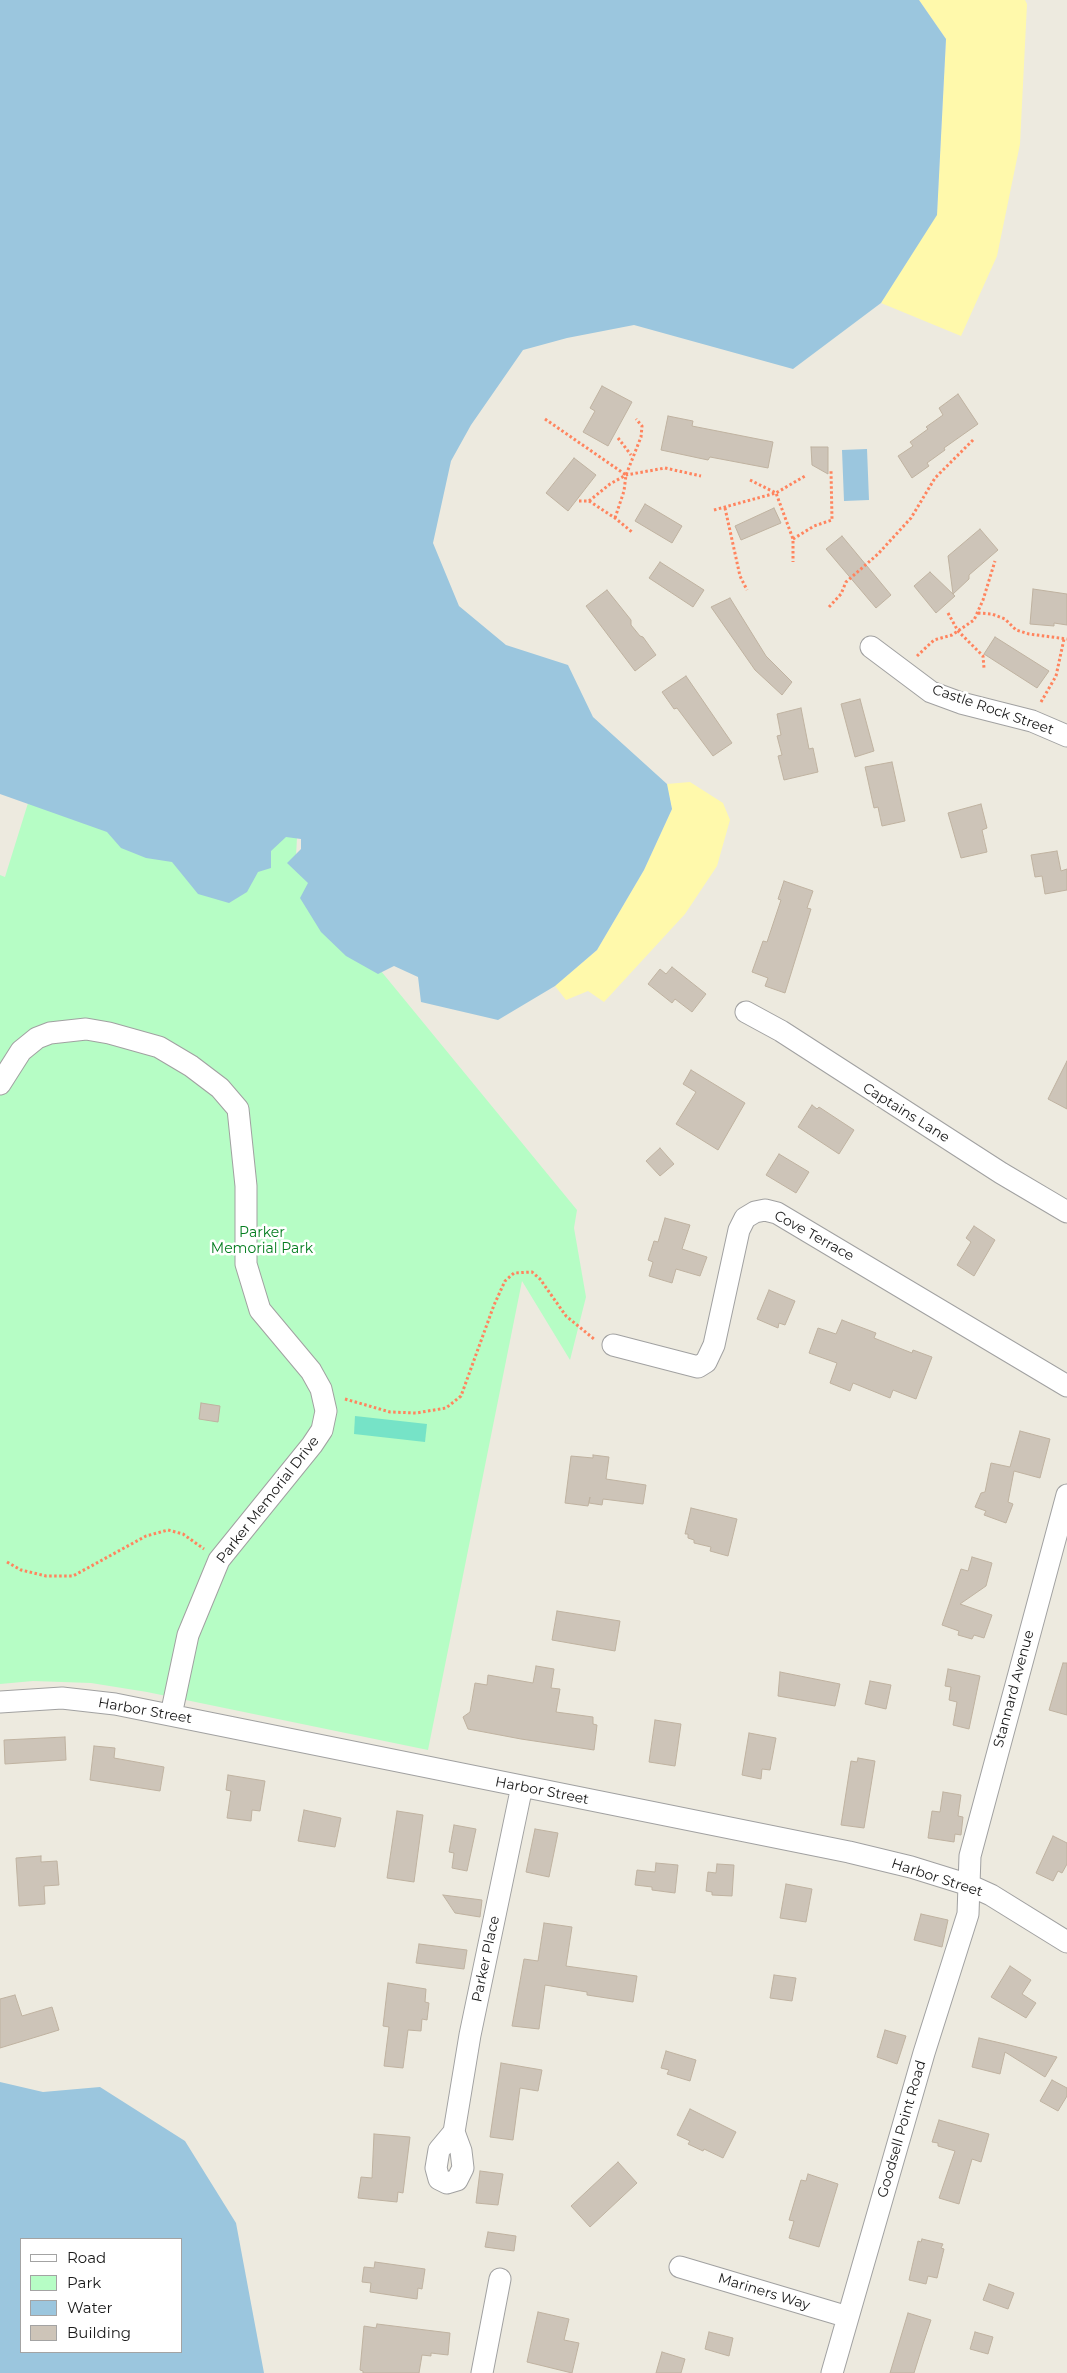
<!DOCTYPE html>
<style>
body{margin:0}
#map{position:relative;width:1067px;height:2373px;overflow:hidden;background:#edeadf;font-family:Montserrat,sans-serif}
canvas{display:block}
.legend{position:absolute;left:20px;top:2238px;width:162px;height:115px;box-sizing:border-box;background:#fff;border:1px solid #a3a3a3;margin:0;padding:6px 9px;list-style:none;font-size:15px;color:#1a1a1a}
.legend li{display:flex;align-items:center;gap:10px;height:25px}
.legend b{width:25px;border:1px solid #a3a3a3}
</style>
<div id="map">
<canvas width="1067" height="2373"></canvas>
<ul class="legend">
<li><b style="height:6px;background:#fff"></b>Road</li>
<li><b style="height:14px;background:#b6fdc5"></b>Park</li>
<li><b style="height:14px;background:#9bc6de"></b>Water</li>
<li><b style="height:14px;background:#cdc4b8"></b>Building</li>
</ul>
</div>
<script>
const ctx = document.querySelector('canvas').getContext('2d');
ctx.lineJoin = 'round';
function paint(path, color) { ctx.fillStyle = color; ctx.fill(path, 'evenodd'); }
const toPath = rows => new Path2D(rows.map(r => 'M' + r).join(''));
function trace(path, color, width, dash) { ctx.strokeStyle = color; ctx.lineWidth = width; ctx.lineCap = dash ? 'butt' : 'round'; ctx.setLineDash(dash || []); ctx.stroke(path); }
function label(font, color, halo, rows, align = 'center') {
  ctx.font = font + ' Montserrat,sans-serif'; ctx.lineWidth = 5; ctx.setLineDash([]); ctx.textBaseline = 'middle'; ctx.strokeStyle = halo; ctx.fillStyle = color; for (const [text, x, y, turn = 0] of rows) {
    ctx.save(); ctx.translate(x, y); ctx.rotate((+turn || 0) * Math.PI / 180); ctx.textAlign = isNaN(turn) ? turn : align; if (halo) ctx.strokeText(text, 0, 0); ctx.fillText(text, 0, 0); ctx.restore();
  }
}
paint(toPath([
 [919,0,1025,0,1027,4,1020,144,997,256,961,336,881,303,937,214,946,39],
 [690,782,723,803,730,820,717,866,685,914,604,1002,588,991,566,1000,555,986,597,950,644,870,672,809,667,784]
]), '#fff9ab');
paint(toPath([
 [33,787,297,837,296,857,358,943,577,1210,574,1228,586,1297,570,1360,522,1281,428,1750,147,1692,91,1683,33,1681,0,1684,0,875,5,877]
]), '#b6fdc5');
paint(toPath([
 [355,1416,427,1424,425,1442,354,1434]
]), '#76e3c7');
paint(toPath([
 [0,0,919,0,946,39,937,215,881,303,793,369,634,325,567,338,523,350,471,425,451,461,433,543,459,606,506,645,568,665,593,717,667,784,672,809,644,870,597,950,555,986,498,1020,421,1002,418,977,394,966,378,974,346,956,321,932,300,898,308,883,287,863,301,849,301,839,286,837,271,851,271,868,258,872,247,892,229,903,198,894,172,862,146,858,121,848,107,832,0,794],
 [867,449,869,500,844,501,842,450],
 [0,2082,43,2092,100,2087,185,2141,236,2223,264,2373,0,2373],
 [21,2239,181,2239,181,2352,21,2352]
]), '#9bc6de');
const building = toPath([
 [602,386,632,402,608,446,583,432,595,411,590,408,602,386],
 [958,394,978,424,944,448,945,450,927,463,929,466,912,478,898,456,913,446,910,442,928,429,926,427,943,415,939,408,958,394],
 [668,416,693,421,692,426,773,442,768,468,710,457,708,460,661,450,668,416],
 [811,447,828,447,828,474,812,465,811,447],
 [574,458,596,475,568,511,546,493,574,458],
 [645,504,682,526,672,543,635,521,645,504],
 [774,508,781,523,741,540,735,526,774,508],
 [980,529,998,550,969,575,969,579,953,594,948,556,980,529],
 [842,536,891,595,876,608,826,549,842,536],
 [660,562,704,590,693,607,649,578,660,562],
 [930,572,955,596,936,613,914,586,930,572],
 [1033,589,1067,594,1067,625,1054,623,1054,626,1030,624,1033,589],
 [607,590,631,620,631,625,640,636,643,637,656,655,635,671,586,606,607,590],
 [730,598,766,656,792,682,782,695,755,670,711,607,730,598],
 [995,637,1049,671,1037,688,984,654,995,637],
 [686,676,732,743,713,756,677,708,674,709,662,692,686,676],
 [860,699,874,751,855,757,841,704,860,699],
 [801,708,809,749,813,748,818,772,784,780,778,756,782,755,777,736,781,735,777,714,801,708],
 [892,762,905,821,882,826,878,807,874,808,865,767,892,762],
 [981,804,987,828,982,830,987,852,961,858,948,813,981,804],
 [1057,851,1061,871,1067,869,1067,890,1045,894,1042,876,1035,877,1031,855,1057,851],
 [784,881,813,891,807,908,811,909,785,993,765,986,768,978,752,972,763,941,767,942,781,900,778,899,784,881],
 [672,967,706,994,692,1012,675,999,672,1003,648,984,660,969,666,974,672,967],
 [1067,1061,1067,1109,1048,1099,1067,1061],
 [691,1070,745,1103,718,1150,676,1124,696,1092,683,1084,691,1070],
 [812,1105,817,1109,819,1107,854,1130,839,1154,798,1127,812,1105],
 [660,1148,674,1164,660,1176,646,1161,660,1148],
 [779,1154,809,1172,796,1193,766,1175,779,1154],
 [665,1218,690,1225,682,1249,707,1257,700,1276,676,1269,672,1283,649,1276,653,1262,648,1260,654,1241,658,1242,665,1218],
 [974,1226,995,1240,974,1276,957,1265,971,1242,966,1238,974,1226],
 [769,1290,795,1301,785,1325,779,1323,778,1328,757,1319,769,1290],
 [842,1320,876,1333,874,1338,912,1353,913,1350,932,1357,916,1399,893,1390,890,1398,853,1383,850,1391,830,1383,837,1363,809,1353,818,1328,836,1334,842,1320],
 [201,1403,220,1406,218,1422,199,1419,201,1403],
 [1020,1431,1050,1439,1040,1478,1014,1471,1008,1502,1013,1504,1006,1523,984,1515,986,1511,975,1507,981,1493,985,1492,991,1463,1010,1467,1020,1431],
 [593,1455,609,1457,606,1479,646,1485,643,1504,603,1499,602,1505,589,1503,590,1497,588,1506,565,1503,571,1456,593,1458,593,1455],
 [691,1508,737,1519,728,1556,710,1551,711,1547,694,1543,694,1540,688,1538,688,1534,685,1534,691,1508],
 [972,1557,992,1563,986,1586,960,1604,992,1615,984,1638,974,1635,972,1639,958,1635,959,1631,942,1625,961,1569,968,1571,972,1557],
 [557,1611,620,1621,615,1651,552,1640,557,1611],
 [1063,1663,1067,1663,1067,1715,1049,1710,1063,1663],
 [536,1666,554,1669,551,1688,560,1689,556,1712,593,1717,593,1724,597,1725,594,1750,521,1739,468,1729,463,1717,470,1712,475,1683,487,1685,488,1675,533,1683,536,1666],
 [948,1669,980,1676,969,1729,953,1725,957,1702,949,1700,951,1687,945,1686,948,1669],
 [780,1672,840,1684,835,1706,778,1696,780,1672],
 [870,1681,891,1685,886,1709,865,1704,870,1681],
 [655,1720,681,1724,675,1766,649,1762,655,1720],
 [749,1733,776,1738,770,1770,762,1769,761,1779,742,1775,749,1733],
 [65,1737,66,1760,5,1764,4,1740,65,1737],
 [94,1746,115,1748,114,1758,164,1767,160,1791,90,1780,94,1746],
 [858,1758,875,1761,864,1828,841,1825,851,1761,857,1762,858,1758],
 [228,1775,265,1781,260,1811,252,1810,251,1821,227,1818,231,1791,226,1790,228,1775],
 [943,1792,961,1795,958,1816,963,1817,961,1835,955,1834,954,1842,928,1838,932,1811,940,1812,943,1792],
 [304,1810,341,1818,335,1847,298,1841,304,1810],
 [397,1811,423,1815,414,1882,387,1878,397,1811],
 [454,1825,476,1829,467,1871,452,1868,454,1853,449,1852,454,1825],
 [535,1829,558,1833,549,1877,526,1872,535,1829],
 [1053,1836,1067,1843,1067,1864,1062,1873,1058,1871,1053,1881,1036,1873,1053,1836],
 [41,1856,41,1862,57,1861,59,1885,44,1886,45,1904,19,1906,16,1858,41,1856],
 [656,1863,678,1865,675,1893,652,1890,652,1887,635,1885,637,1870,655,1872,656,1863],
 [717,1864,734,1865,732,1896,712,1895,712,1892,706,1891,708,1872,716,1873,717,1864],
 [786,1884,812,1889,806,1922,780,1918,786,1884],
 [443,1895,482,1900,480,1917,455,1913,443,1895],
 [921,1914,948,1920,942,1947,914,1940,921,1914],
 [544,1923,572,1927,566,1966,637,1976,633,2002,587,1995,587,1992,545,1985,539,2029,512,2026,524,1959,538,1961,544,1923],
 [419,1944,467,1950,464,1969,416,1963,419,1944],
 [1010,1966,1031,1980,1022,1994,1036,2003,1026,2018,991,1997,1010,1966],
 [774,1975,796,1978,792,2001,770,1998,774,1975],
 [388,1983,426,1989,425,2002,429,2003,427,2020,422,2019,421,2031,408,2030,403,2068,384,2066,389,2027,383,2026,388,1983],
 [15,1995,22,2016,52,2007,59,2030,0,2048,0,1999,15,1995],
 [885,2030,906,2036,897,2064,877,2057,885,2030],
 [979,2038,1005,2044,1057,2057,1045,2077,1005,2052,1000,2074,972,2067,979,2038],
 [666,2051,696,2060,690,2081,667,2074,669,2070,661,2068,666,2051],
 [501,2063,542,2070,538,2091,520,2088,513,2140,490,2137,501,2063],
 [1052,2080,1067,2088,1067,2096,1058,2111,1040,2101,1052,2080],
 [690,2109,736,2132,723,2158,704,2149,703,2151,688,2144,690,2141,677,2135,690,2109],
 [939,2120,989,2134,981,2162,972,2159,959,2204,939,2198,955,2151,938,2146,938,2143,932,2142,939,2120],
 [374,2134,410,2137,403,2193,398,2192,397,2202,358,2198,361,2177,372,2178,374,2134],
 [618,2162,637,2183,590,2227,571,2206,618,2162],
 [480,2171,503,2174,498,2205,476,2203,480,2171],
 [808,2174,838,2184,819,2247,789,2238,794,2221,789,2220,801,2180,806,2181,808,2174],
 [488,2232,516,2236,514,2251,485,2247,488,2232],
 [922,2239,943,2244,941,2248,944,2249,937,2278,928,2276,926,2284,909,2280,918,2241,921,2242,922,2239],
 [375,2262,425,2269,422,2289,418,2288,417,2299,370,2292,371,2283,362,2282,364,2267,374,2268,375,2262],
 [989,2284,1014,2293,1008,2309,983,2300,989,2284],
 [538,2312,569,2319,564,2340,579,2343,572,2373,527,2362,538,2312],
 [908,2313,931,2320,923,2344,914,2373,890,2373,908,2313],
 [377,2324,450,2333,448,2355,431,2353,431,2356,422,2355,419,2373,363,2373,363,2371,360,2370,364,2326,376,2328,377,2324],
 [709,2332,733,2338,729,2356,705,2349,709,2332],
 [975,2332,993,2337,988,2354,970,2349,975,2332],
 [662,2352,685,2359,681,2373,656,2373,662,2352]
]);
paint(building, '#cdc4b8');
trace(building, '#bfb2a0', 1);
const minor = toPath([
 [871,647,931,692,961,703,1032,721,1067,736],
 [746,1012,781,1031,1001,1173,1067,1212],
 [0,1084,21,1051,37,1038,50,1033,86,1029,109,1033,159,1047,191,1066,220,1088,238,1109,246,1186,246,1264,260,1310,311,1371,321,1389,326,1411,322,1430,312,1445,219,1560,188,1635,171,1715],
 [613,1345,698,1367,706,1362,714,1345,739,1230,745,1218,755,1212,765,1210,777,1213,1067,1386],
 [0,1702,62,1698,115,1704,849,1852,911,1867,969,1885,991,1895,1067,1942],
 [454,2132,461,2151,463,2168,457,2180,447,2183,439,2179,436,2168,439,2150,454,2132,470,2035,522,1786],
 [680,2267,848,2317],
 [482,2373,500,2279],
 [832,2373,924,2053,968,1914,970,1856,1067,1495]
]);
trace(minor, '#a1a1a1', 23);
trace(toPath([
 [545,419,626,475],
 [618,438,631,455],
 [750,480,776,493,793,539,793,562],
 [579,501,589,501,610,484,626,475,665,468,701,476],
 [589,501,615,518,632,532],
 [725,508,740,576,747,590],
 [714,510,776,493,805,476],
 [615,518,624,491,626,475,641,437,642,426,636,419],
 [793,539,814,526,832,520,831,470],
 [829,607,841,594,846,582,878,554,911,518,935,478,974,439],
 [948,613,958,631,983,656,984,668],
 [978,613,992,614,1005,619,1016,630,1029,634,1067,639],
 [917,656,934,640,952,635,974,620,983,600,995,561],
 [1041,702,1056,676,1064,639],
 [345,1399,390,1412,416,1413,446,1408,461,1396,494,1305,505,1281,514,1273,532,1272,540,1279,566,1316,594,1339],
 [7,1562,21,1570,46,1576,73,1576,146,1536,168,1530,183,1534,204,1549]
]), '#ff845e', 3, [2.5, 2.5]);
trace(minor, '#fff', 21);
label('14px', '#1a1a1a', '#fff', [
 ["Castle Rock Street",993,710,19],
 ["Captains Lane",906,1113,32],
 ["Cove Terrace",814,1236,29],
 ["Parker Memorial Drive",268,1500,-52],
 ["Stannard Avenue",1014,1689,-75],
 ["Harbor Street",145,1711,10],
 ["Harbor Street",542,1791,11],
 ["Harbor Street",937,1878,18],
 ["Parker Place",486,1959,-78],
 ["Goodsell Point Road",902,2129,-74],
 ["Mariners Way",764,2292,17]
]);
label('14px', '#047d1f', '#fff', [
 ["Parker",262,1233],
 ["Memorial Park",262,1249]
]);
</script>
